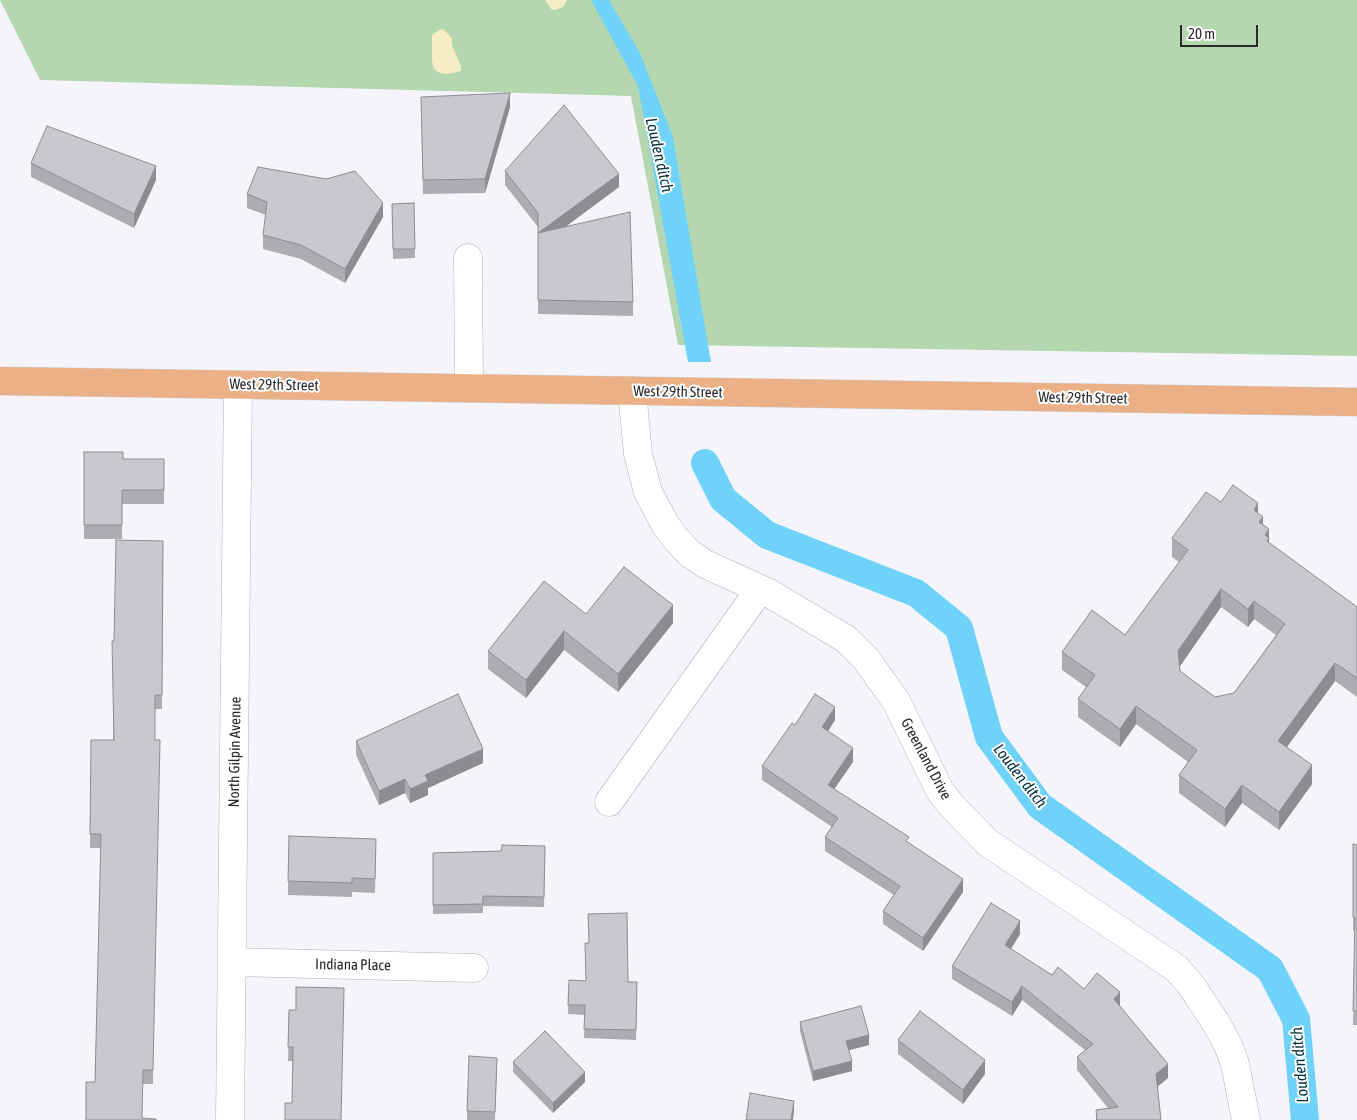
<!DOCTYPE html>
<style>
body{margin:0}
#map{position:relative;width:1357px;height:1120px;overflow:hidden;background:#f5f4fb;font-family:"Asap Condensed",sans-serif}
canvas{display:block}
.scale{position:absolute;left:1180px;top:25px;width:78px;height:22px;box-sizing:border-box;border:2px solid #2a292c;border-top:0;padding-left:6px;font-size:15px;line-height:18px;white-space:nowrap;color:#2a292c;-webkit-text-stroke:4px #fff;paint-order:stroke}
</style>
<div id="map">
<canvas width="1357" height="1120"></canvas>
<div class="scale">20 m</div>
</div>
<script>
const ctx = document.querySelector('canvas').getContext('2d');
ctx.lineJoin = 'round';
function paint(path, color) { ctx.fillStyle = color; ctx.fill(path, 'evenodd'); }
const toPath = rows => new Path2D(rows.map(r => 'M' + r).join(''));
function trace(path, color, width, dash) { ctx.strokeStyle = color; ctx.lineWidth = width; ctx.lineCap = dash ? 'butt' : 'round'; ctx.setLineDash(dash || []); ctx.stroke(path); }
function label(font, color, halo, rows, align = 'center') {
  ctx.font = font + ' "Asap Condensed",sans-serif'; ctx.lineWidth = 4; ctx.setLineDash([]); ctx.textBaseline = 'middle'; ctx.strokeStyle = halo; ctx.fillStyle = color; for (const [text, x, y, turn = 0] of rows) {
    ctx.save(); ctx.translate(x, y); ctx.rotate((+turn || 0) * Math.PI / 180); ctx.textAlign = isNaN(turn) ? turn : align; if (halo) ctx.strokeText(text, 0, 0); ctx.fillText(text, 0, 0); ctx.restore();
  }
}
paint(toPath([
 [0,0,1357,0,1357,356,678,345,631,96,40,80]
]), '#b5d7b0');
paint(toPath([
 [545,0,567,0,563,7,554,10,551,9],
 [443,29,452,38,452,45,461,66,461,71,447,74,440,73,434,69,432,61,432,35,439,30]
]), '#f6ecc6');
paint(toPath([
 [591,0,609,0,640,53,673,137,711,362,688,362,638,86]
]), '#6fd2f9');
trace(toPath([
 [705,463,723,499,767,535,916,593,959,628,989,737,1040,806,1270,969,1296,1019,1305,1120]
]), '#6fd2f9', 28);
const minor = toPath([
 [468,258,469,388],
 [632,391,638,454,648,492,665,524,676,539,689,553,705,564,769,593,846,639,866,659,896,701,940,791,952,806,988,843,1176,968,1191,985,1216,1023,1228,1045,1235,1064,1246,1120],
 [609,802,760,589],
 [233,962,474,968],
 [230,1120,238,385]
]);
const major = toPath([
 [0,381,1357,402]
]);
trace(minor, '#b0b0b5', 29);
trace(major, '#d0d0d1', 29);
trace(minor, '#fff', 28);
trace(major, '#ecb086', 28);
paint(toPath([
 [421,97,510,107,485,193,423,194],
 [31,163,156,180,134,228,31,177],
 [505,171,619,187,565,227,633,302,633,316,538,314,538,227,505,185],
 [247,194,383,217,345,283,301,259,263,249,263,235,266,215,247,208],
 [414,203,415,258,393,259,392,204],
 [84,452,123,459,164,459,164,504,122,504,122,539,84,539],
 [1221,502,1258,514,1263,524,1269,529,1269,543,1357,607,1357,697,1335,681,1287,747,1312,784,1279,830,1242,803,1225,827,1179,793,1179,775,1188,762,1136,724,1120,747,1078,717,1078,699,1086,687,1062,670,1062,652,1125,635,1179,562,1172,557,1172,538],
 [1221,607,1248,627,1254,619,1276,635,1234,693,1215,697,1180,671,1180,666],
 [163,541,162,709,155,709,153,1084,143,1084,86,1120,95,1082,101,848,90,848,91,740,113,740,114,641],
 [586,614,673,623,618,692,564,650,526,698,488,669,488,651],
 [835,720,828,731,853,762,834,789,909,843,963,892,923,951,883,924,883,911,894,895,825,851,825,837,832,827,762,780,762,766,795,725],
 [356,741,483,763,428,788,428,795,410,803,405,793,379,805,356,755],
 [1353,844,1357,845,1357,1025,1353,1025,1355,931,1353,931],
 [545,846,544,907,483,906,483,913,433,914,433,853,501,851],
 [376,852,375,893,352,892,352,897,288,895,288,881],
 [1020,934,1010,949,1052,975,1120,1005,1119,1006,1168,1078,1157,1086,1161,1120,1096,1120,1096,1110,1108,1108,1077,1070,1077,1057,1085,1050,1022,1000,1012,1016,952,979,952,966],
 [569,980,637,982,636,1040,584,1038,585,1015,568,1014],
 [289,1010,341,1120,292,1103,293,1061,288,1061],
 [800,1022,869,1045,849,1050,852,1071,813,1081,800,1031],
 [898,1040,985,1074,963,1104,898,1054],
 [513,1062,585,1082,553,1113,513,1072],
 [497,1067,495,1120,467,1120,467,1111]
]), '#adacb1');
paint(toPath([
 [510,93,510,107,485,193,485,179],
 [156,166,156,180,134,228,134,214],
 [619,174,619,187,538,247,538,233],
 [383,203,383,217,345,283,345,269],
 [1258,503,1258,521,1254,510],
 [1263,517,1263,535,1259,522],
 [1269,529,1269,556,1265,535],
 [1221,589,1221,607,1178,669,1178,651],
 [1254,601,1254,619,1248,627,1248,609],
 [673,605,673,623,618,692,618,674],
 [564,631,564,650,526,698,526,680],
 [1335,663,1335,681,1278,759,1278,741],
 [1136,706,1136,724,1120,747,1120,729],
 [835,707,835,720,822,741,822,727],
 [853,748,853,762,828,798,828,785],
 [483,749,483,763,428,788,428,795,410,803,410,789,425,775],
 [1312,765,1312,784,1279,830,1279,812],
 [405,779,405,793,379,805,379,791],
 [1242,785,1242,803,1225,827,1225,809],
 [963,879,963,892,923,951,923,938],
 [1020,921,1020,934,1005,959,1005,945],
 [1022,986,1022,1000,1012,1016,1012,1002],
 [1120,992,1120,1005,1114,1012,1114,999],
 [869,1035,869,1045,846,1051,846,1041],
 [985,1060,985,1074,963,1104,963,1090],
 [852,1061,852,1071,813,1081,813,1071],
 [1168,1064,1168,1078,1156,1088,1156,1074],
 [585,1072,585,1082,553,1113,553,1103],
 [794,1101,794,1111,793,1120,791,1120]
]), '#8d8c90');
const building = toPath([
 [510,93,485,179,423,180,421,97,510,93],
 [564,105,619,174,538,233,538,213,505,171,564,105],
 [47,126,156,166,134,214,31,163,47,126],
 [258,167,326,179,355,171,383,203,345,269,301,245,263,235,267,202,247,194,258,167],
 [414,203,415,249,393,249,392,204,414,203],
 [630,212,633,302,538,300,538,233,630,212],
 [84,452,123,452,123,459,164,459,164,490,122,490,122,525,84,525,84,452],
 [1233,485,1258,503,1254,510,1263,517,1259,522,1269,529,1265,535,1269,538,1267,541,1357,607,1357,678,1335,663,1278,741,1312,765,1279,812,1242,785,1225,809,1179,775,1197,750,1136,706,1120,729,1078,699,1095,675,1062,652,1092,610,1125,635,1188,550,1172,538,1206,492,1221,502,1233,485],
 [1221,589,1248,609,1254,601,1285,624,1234,693,1215,697,1180,671,1178,651,1221,589],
 [116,540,163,541,162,695,155,695,155,740,160,740,153,1070,143,1070,142,1118,156,1119,156,1120,86,1120,86,1082,95,1082,101,834,90,834,91,740,114,740,112,641,114,641,116,540],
 [624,567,673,605,618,674,564,631,526,680,488,651,544,581,586,614,624,567],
 [458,694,483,749,425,775,428,781,410,789,405,779,379,791,356,741,458,694],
 [815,694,835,707,822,727,853,748,828,785,909,837,906,841,963,879,923,938,883,911,900,886,825,837,838,818,762,766,792,723,795,725,815,694],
 [289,836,376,839,375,879,352,878,352,883,288,881,289,836],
 [1353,844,1357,845,1357,1011,1353,1011,1355,917,1353,917,1353,844],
 [502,845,545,846,544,897,483,896,483,904,433,905,433,853,501,851,502,845],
 [991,903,1020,921,1005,945,1052,975,1058,967,1084,989,1097,973,1120,992,1114,999,1168,1064,1156,1074,1161,1120,1097,1120,1096,1110,1118,1107,1077,1057,1093,1044,1022,986,1012,1002,952,966,991,903],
 [627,913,628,982,637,982,636,1030,584,1029,585,1005,568,1005,569,980,586,981,585,943,589,943,588,914,627,913],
 [296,987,344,988,341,1120,285,1120,285,1103,292,1103,293,1047,288,1047,289,1010,296,1010,296,987],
 [861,1006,869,1035,846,1041,852,1061,813,1071,800,1022,861,1006],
 [920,1011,985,1060,963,1090,898,1040,920,1011],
 [545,1031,585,1072,553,1103,513,1062,545,1031],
 [469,1056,497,1058,495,1112,467,1111,469,1056],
 [750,1093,794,1101,791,1120,746,1120,750,1093]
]);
paint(building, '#c9c8ce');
trace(building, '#8d8c90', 1);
label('15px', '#2a292c', '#fff', [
 ["West 29th Street",274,385,1],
 ["West 29th Street",678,392,1],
 ["West 29th Street",1083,398,1],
 ["North Gilpin Avenue",235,752,-89],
 ["Greenland Drive",926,759,62],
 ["Indiana Place",353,965,1]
]);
label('italic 16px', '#00303f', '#fff', [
 ["Louden ditch",659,155,77],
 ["Louden ditch",1020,776,52],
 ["Louden ditch",1300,1065,-95]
]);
</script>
